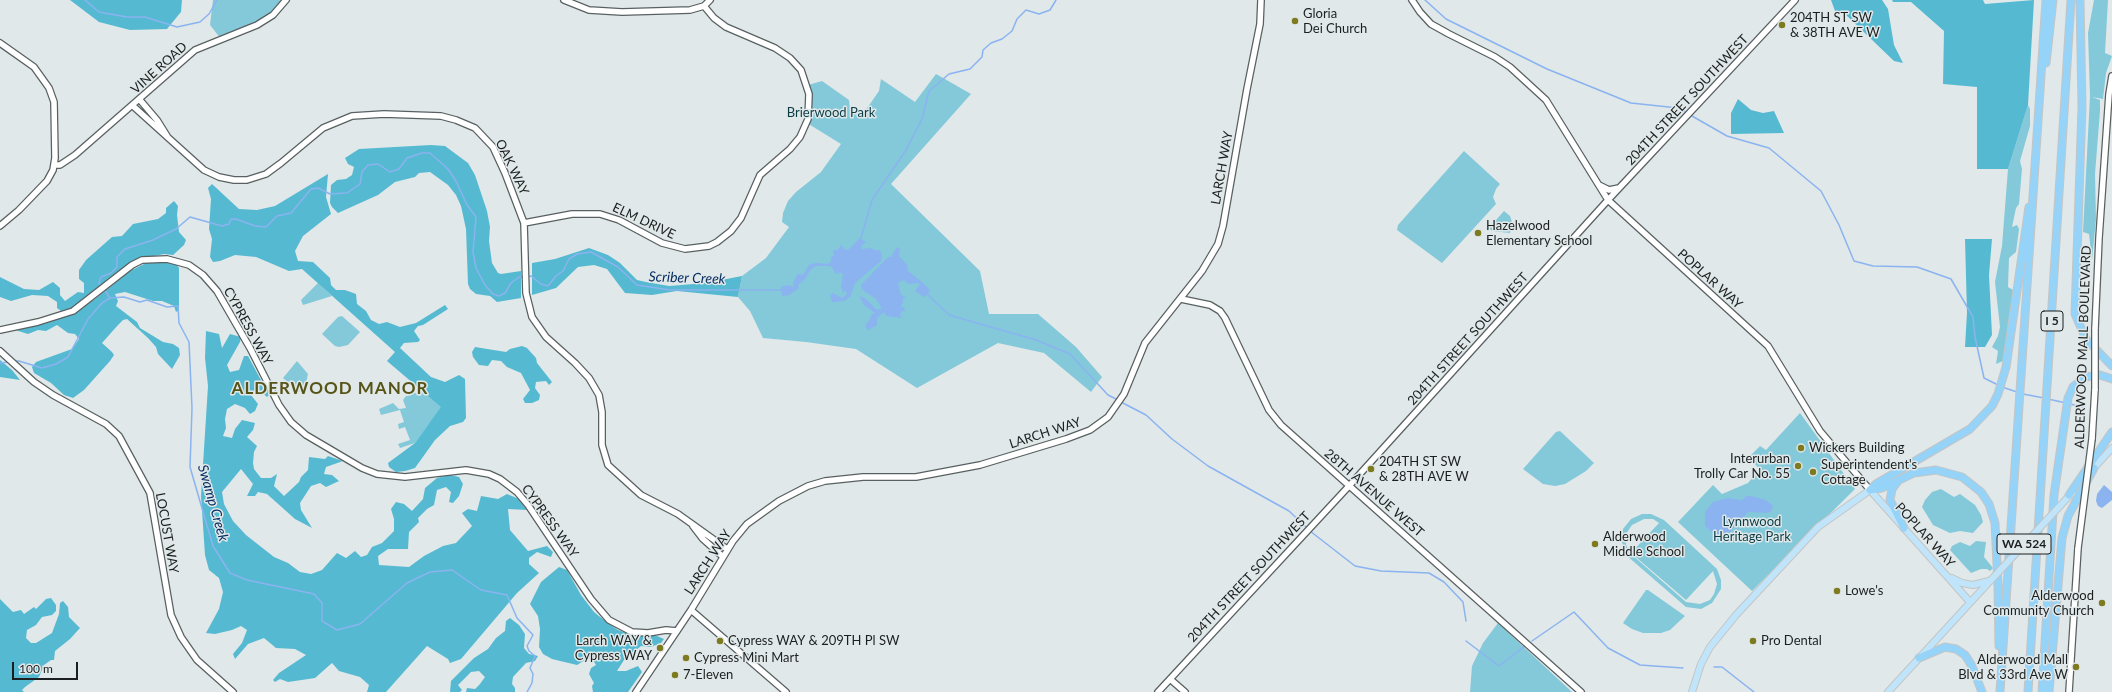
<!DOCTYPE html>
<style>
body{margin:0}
#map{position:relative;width:2112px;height:692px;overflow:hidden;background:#e0e8e9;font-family:Lato,sans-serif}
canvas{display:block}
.scale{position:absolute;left:12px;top:662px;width:66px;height:18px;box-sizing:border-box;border:2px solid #1c1f1f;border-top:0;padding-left:5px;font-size:12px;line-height:14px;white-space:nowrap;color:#1c1f1f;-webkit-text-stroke:3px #e0e8e9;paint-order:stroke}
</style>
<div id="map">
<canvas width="2112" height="692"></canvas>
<div class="scale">100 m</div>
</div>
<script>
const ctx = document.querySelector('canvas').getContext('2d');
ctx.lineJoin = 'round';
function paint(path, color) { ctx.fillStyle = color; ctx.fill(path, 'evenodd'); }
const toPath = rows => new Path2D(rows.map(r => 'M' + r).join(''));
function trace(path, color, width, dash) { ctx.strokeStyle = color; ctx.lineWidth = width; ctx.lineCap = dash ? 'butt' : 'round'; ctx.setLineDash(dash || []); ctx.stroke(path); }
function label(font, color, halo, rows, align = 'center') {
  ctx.font = font + ' Lato,sans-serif'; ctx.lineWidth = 3; ctx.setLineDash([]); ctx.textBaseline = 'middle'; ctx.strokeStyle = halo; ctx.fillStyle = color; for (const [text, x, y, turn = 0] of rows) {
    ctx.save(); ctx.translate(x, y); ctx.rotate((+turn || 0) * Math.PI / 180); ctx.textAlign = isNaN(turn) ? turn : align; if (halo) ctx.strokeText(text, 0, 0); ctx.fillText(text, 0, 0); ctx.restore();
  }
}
paint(toPath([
 [213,0,286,0,264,22,221,39,210,25],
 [2094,0,2108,0,2105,53,2112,56,2106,73,2103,99,2092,97,2100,100,2100,111,2095,174,2096,219,2092,260,2089,234,2083,232,2090,96,2088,33],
 [936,74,971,94,891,184,980,271,989,314,1038,314,1076,347,1102,377,1091,392,1044,353,998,343,917,388,856,349,806,342,763,338,750,311,738,297,742,276,766,258,789,227,782,222,783,213,788,201,796,192,821,172,841,144,807,123,808,85,822,81,849,100,850,110,861,117,879,91,881,79,915,102],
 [2028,105,2030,109,2030,126,2020,161,2022,169,2019,204,2016,208,2012,227,2017,225,2019,229,2016,252,2009,258,2008,287,2013,290,2011,315,2003,361,1996,364,1998,351,1992,347,1998,336,2000,327,1995,282,2002,246,2008,169],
 [1464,151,1500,184,1496,189,1493,197,1496,204,1442,263,1397,230,1398,225],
 [1504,211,1510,216,1514,228,1511,229,1510,233,1492,231,1489,228],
 [318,283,332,296,303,305,301,300],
 [342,316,360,332,348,345,339,347,335,346,322,334,338,317],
 [297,361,308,374,306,383,299,392,283,378],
 [423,390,442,407,415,443,400,448,398,444,410,440,405,427,399,429,398,424,404,422,400,410,381,415,379,409,393,403,399,409,406,408,403,400,406,396,408,396,412,391,420,396],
 [1800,413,1855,489,1752,591,1678,522,1713,485,1722,494,1748,483,1760,469,1748,458,1760,446,1766,450],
 [1560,431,1594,463,1586,471,1565,484,1555,486,1543,484,1523,469,1556,432],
 [1941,489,1954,497,1960,494,1975,505,1981,515,1983,522,1973,533,1960,531,1950,533,1933,525,1922,507,1925,500,1932,492],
 [1642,514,1651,514,1664,520,1717,569,1721,580,1721,589,1712,603,1701,609,1686,607,1626,555,1622,542,1623,529,1631,519],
 [1644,519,1653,519,1659,523,1631,553,1686,600,1713,571,1717,584,1714,594,1710,600,1700,604,1686,602,1631,554,1626,545,1626,534,1632,525],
 [1976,541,1986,542,1984,557,1993,568,1990,571,1987,569,1981,569,1971,573,1950,550,1952,546,1960,542,1970,546],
 [1646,590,1648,590,1685,616,1670,630,1661,633,1643,633,1632,629,1623,623],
 [1498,623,1572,692,1470,692,1472,666,1483,643]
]), '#83c9da');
paint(toPath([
 [70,0,182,0,181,12,167,29,130,30,99,22],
 [1831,0,1882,0,1888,9,1894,45,1903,63,1894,61,1844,13,1835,11],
 [1892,0,1983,0,1985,4,2034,0,2028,105,2008,169,1977,169,1977,87,1943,84,1944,31,1911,2,1893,2],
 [1738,99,1751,110,1763,113,1774,111,1784,133,1731,134,1731,113],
 [431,145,445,146,468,163,475,175,487,211,490,227,489,241,492,263,498,273,501,274,521,271,521,298,497,302,490,296,476,294,470,289,468,284,466,229,461,206,456,195,448,185,430,172,419,173,415,177,395,182,378,195,338,213,332,207,330,203,331,185,337,180,346,179,352,175,354,167,348,164,345,158,359,149],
 [328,174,326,197,331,214,303,236,295,251,298,261,313,262,330,278,331,285,336,290,345,290,356,294,357,304,366,311,371,320,379,324,387,322,400,327,416,323,445,305,448,309,423,325,418,326,414,331,420,340,418,342,404,343,400,348,431,377,445,382,459,375,465,379,466,418,463,422,450,426,435,440,415,468,405,471,396,472,389,467,388,463,415,443,441,407,387,361,395,352,302,269,289,271,256,257,235,255,220,261,213,262,210,257,212,239,209,229,211,199,208,188,212,184,239,209,257,210,275,206],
 [174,201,178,206,177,215,179,232,186,240,184,245,173,255,164,254,140,259,72,308,61,311,57,308,57,302,48,296,32,295,11,301,0,297,0,277,24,289,39,290,53,282,60,288,60,295,65,301,78,292,84,293,84,283,79,279,79,270,86,260,112,237,122,236,133,224,158,219,166,213,166,208],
 [1965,239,1992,239,1989,275,1992,335,1985,347,1965,347,1967,313],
 [589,248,608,255,620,263,637,280,646,282,669,286,706,283,742,276,738,297,677,291,652,295,625,293,607,269,594,265,578,267,556,288,532,295,532,263,555,259],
 [160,260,176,264,179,268,179,310,176,312,174,306,162,301,153,301,125,292,115,294,118,301,116,306,137,322,140,328,163,342,173,344,179,348,180,355,172,369,158,354,156,347,148,338,127,319,123,320,118,325,102,343,112,352,114,355,110,361,84,390,73,398,64,395,51,383,34,373,32,367,36,362,72,349,79,339,75,334,68,333,57,325,46,331,38,330,28,334,15,330,47,323,72,314,95,299,130,271,150,261],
 [206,331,219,334,222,348,230,334,241,337,240,342,227,365,230,372,239,370,244,356,248,356,269,395,267,397,257,388,251,395,258,404,255,411,250,414,245,408,235,404,227,409,225,419,226,428,223,436,232,438,235,429,242,420,255,423,253,430,247,437,257,446,254,452,253,463,254,469,261,478,271,478,277,474,274,486,284,496,299,482,301,477,308,470,309,457,325,459,328,456,343,461,326,467,324,474,332,475,339,481,326,487,320,483,311,486,300,503,301,510,312,528,295,519,267,494,258,492,255,496,247,496,253,484,241,469,222,492,224,504,233,521,246,535,274,557,288,563,300,572,311,574,322,570,337,553,346,558,355,551,361,557,367,555,372,547,382,543,394,531,394,519,391,509,396,502,404,504,412,511,423,499,425,488,437,478,450,475,459,477,463,484,459,496,453,503,449,502,451,492,446,487,437,490,434,505,427,509,418,518,419,522,409,532,408,549,388,549,378,556,379,565,409,567,424,556,443,546,456,543,472,526,462,513,468,509,477,511,481,496,498,499,507,494,519,499,527,510,508,509,510,530,528,551,547,546,553,552,551,557,537,552,529,558,529,564,539,573,517,593,461,659,450,663,448,659,427,646,386,692,367,692,369,685,360,677,339,671,332,663,315,678,288,682,280,679,275,682,273,680,279,673,306,655,295,649,276,648,264,638,248,644,235,659,233,654,242,643,247,630,241,626,232,630,215,634,206,633,219,609,223,592,219,578,209,570,205,555,201,496,208,386,205,358],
 [522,346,527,348,536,358,537,363,552,382,549,385,546,381,536,382,535,388,540,395,539,400,532,403,525,403,523,399,530,390,521,373,507,367,501,361,492,360,488,366,479,365,473,357,472,352,475,347,506,352,510,349],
 [0,360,12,370,20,380,0,377],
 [559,567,567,570,581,595,594,612,609,624,618,630,632,635,657,636,664,639,661,643,651,647,641,646,624,660,617,671,626,671,638,666,642,672,628,692,593,692,592,686,594,683,589,674,591,668,596,665,593,660,588,658,577,665,552,659,543,654,539,647,540,629,538,616,530,604,541,582],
 [51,598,56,605,56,611,52,615,42,617,36,625,27,630,26,638,31,643,36,643,52,633,59,614,60,603,63,601,68,607,69,617,80,628,70,639,55,651,54,660,51,660,44,665,39,677,25,687,22,690,24,692,0,692,0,599,13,612,21,610,24,614,34,607,36,609,46,599],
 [510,618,519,625,525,634,524,648,529,654,538,656,535,661,526,663,513,677,512,684,515,688,515,692,466,692,467,688,475,689,480,684,485,677,479,671,471,672,458,685,462,690,460,692,450,692,451,681,474,658,488,649,496,638,505,631,506,621]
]), '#55bad1');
paint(toPath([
 [861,237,861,239,866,242,861,246,862,249,871,248,874,250,880,250,882,257,881,261,855,283,850,297,844,301,832,302,830,295,833,293,842,298,847,294,845,290,843,293,841,287,843,274,840,272,838,274,835,273,832,267,828,266,816,266,810,270,806,278,798,285,799,288,789,295,782,296,781,287,787,285,794,287,793,283,796,277,798,274,803,275,809,265,815,263,828,264,831,261,831,257,834,256,833,250,837,250,842,245,844,249,848,250],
 [897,247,900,249,899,256,907,265,908,271,922,282,930,290,929,293,924,297,915,291,920,284,919,283,909,284,904,280,898,283,901,295,906,297,903,298,903,303,900,307,904,307,905,311,902,311,900,315,902,318,886,316,884,312,877,318,877,325,868,330,865,326,870,319,871,315,875,313,864,305,859,296,865,298,877,310,882,308,875,298,864,291,861,288,861,285,888,257,891,257],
 [2104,485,2112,492,2112,500,2102,508,2098,506,2096,501,2097,494],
 [1746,496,1751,496,1766,500,1773,506,1771,511,1767,513,1748,512,1730,532,1722,535,1717,536,1705,526,1705,512,1713,502,1728,498,1742,500]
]), '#8ab3f0');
trace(toPath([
 [85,0,99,12,127,17,145,17,177,27,200,22,209,14,217,0],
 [1425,0,1446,19,1547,69,1631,103,1678,108,1727,136,1769,148,1821,191,1839,225,1854,261,1873,266,1917,267,1951,279,1973,317,1975,337,1984,378,1998,385],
 [861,238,872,200,906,150,922,119,929,91,949,74,970,69,982,57,983,50,991,43,1002,39,1012,31,1017,19,1026,10,1039,14,1050,10,1056,0],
 [527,277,531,276,541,284,548,286,556,276,563,271,569,259,577,254,591,252,618,267,637,285,670,290,783,290],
 [101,286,99,283,101,277,111,273,117,267,117,257,125,249,153,240,176,229,190,217,222,226,229,224,231,219,236,219,255,226,266,227,277,216,291,213,311,189,318,188,330,194,347,193,360,184,362,172,368,165,378,164,390,172,399,169,407,158,422,153,430,153,448,169,456,181,467,205,476,217,473,252,476,268,485,285,493,294,499,296,505,293,511,283,519,277,524,277],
 [104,289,110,298],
 [927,294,949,315,1036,340,1070,354,1108,395,1118,400],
 [13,361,19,361,42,368,56,364,68,357,88,319,102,303,110,298,124,297,140,302,147,300,167,307,178,306,179,323,189,342,192,408,190,467,213,546,230,573,247,580,314,594,322,603,322,621,337,630,360,624,407,583,430,572,452,570,481,590,507,595,517,618,533,635,527,646,529,651,535,656,530,668,533,674,532,683,527,692],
 [0,363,10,362],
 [2002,387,2017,392],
 [2023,394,2044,398],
 [2048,399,2066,403],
 [1121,402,1146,415,1172,439,1208,466,1289,511,1307,528],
 [2070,404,2083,407],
 [1310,531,1355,566,1381,571,1429,573,1444,582,1463,602,1466,621],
 [1466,641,1499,666,1525,646],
 [1532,641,1574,612,1608,648,1640,665,1683,668],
 [1714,667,1722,667,1754,692]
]), '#8ab3f0', 1.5);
const secondary = toPath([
 [564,0,589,10,622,12,690,10,704,6,710,0],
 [1412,0,1420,12,1431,24,1449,34,1495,57,1510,67,1546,100,1608,200,1768,346,1820,431,1870,490],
 [0,43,34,67,49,88,54,102,55,158,53,170,47,181,19,210,0,226],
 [140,100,157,120,167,136],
 [133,106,204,170,219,177,234,180,247,180,266,174,281,163,323,128,352,116,384,114,441,116,456,120,475,128,493,147,505,173,524,223,526,293,532,317,546,337,575,363,589,378,599,395,602,412,602,445,608,465,641,495,678,514,727,549],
 [54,165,60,165,75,155,195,50,257,25,273,15,286,0],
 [1599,185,1609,190,1619,188],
 [524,223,572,214,600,214,619,220,662,243,685,249,709,246,717,242,731,231,741,218,760,175,790,149,800,137,808,119,809,94,801,70,790,58,775,48,726,27,714,18,704,6],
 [1181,299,1210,305,1220,311,1225,318,1269,410,1281,425,1581,692],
 [2095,329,2099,238,2109,94,2112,76],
 [0,330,38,322,73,311,132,265,142,260,167,259,189,265,203,275,217,291,250,348,279,405,291,422,306,435,362,468,377,474,405,477,466,470,489,474,500,479,517,492,528,505,591,599,609,620,632,632,648,633,666,630,677,631],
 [0,351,34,382,53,395,106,424,119,436,150,493,171,615,181,637,197,660,233,692],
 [2092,439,2095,389],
 [693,526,703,539,722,556],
 [691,610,786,692],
 [1170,679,1185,692],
 [636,692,691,610,733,541,747,524,779,501,808,486,825,481,863,477,916,477,980,465,1066,439,1090,430,1108,417,1124,394,1145,343,1202,271,1218,244,1223,226,1247,89,1260,24,1261,0],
 [1158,692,1349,486,1608,200,1795,0],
 [2069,692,2078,548]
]);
const primary = toPath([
 [2091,471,2112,448],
 [2058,508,2072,493],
 [1952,578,1962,583,1973,585,1989,581],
 [1692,692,1701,664,1710,647,1736,615,1818,527,1870,490,1970,602],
 [1888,692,1991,580]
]);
const highway = toPath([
 [2080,0,2082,107,2075,314,2086,339,2112,366],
 [2046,63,2053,0],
 [1898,481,1892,489,1890,500,1904,528],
 [1870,490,1876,484,1970,429,1992,406,1998,394,2006,367,2029,207],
 [1870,490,1882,488,1914,473,1936,470,1962,477,1981,492,1989,504,1995,523,1998,585,1999,646],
 [2069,495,2112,432],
 [1919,658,1945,647,1956,649,1965,655,1972,666,1982,692],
 [2000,692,2046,0],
 [2028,692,2071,0],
 [2042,692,2054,495,2068,398,2073,387,2085,377,2100,375,2112,379],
 [2049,692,2062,538,2068,516,2094,468]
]);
trace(secondary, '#596061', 8);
trace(primary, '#c4c5c5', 8);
trace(highway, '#c4c5c5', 9);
trace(secondary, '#fff', 5.5);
trace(primary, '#c0e5fb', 6);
trace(highway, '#96d3f9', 7);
const secondaryBridge = toPath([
 [2095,389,2095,329],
 [2078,548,2092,439]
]);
const primaryBridge = toPath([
 [1991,580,2058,508]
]);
trace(secondaryBridge, '#596061', 8, []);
trace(primaryBridge, '#c4c5c5', 8, []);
trace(secondaryBridge, '#fff', 5.5);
trace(primaryBridge, '#c0e5fb', 6);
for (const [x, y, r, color] of [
 [1295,21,4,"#7e7a20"],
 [1782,25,4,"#7e7a20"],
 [1478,233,4,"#7e7a20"],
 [1801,448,4,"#7e7a20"],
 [1798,466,4,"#7e7a20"],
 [1371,469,4,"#7e7a20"],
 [1813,472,4,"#7e7a20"],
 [1595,544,4,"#7e7a20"],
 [1837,591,4,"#7e7a20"],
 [2102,603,4,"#7e7a20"],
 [720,641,4,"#7e7a20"],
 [1753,641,4,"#7e7a20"],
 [660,648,4,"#7e7a20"],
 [686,658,4,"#7e7a20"],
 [2076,667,4,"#7e7a20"],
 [675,675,4,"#7e7a20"]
]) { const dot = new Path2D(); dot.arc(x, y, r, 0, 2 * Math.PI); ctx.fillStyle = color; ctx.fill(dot); trace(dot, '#e0e8e9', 1.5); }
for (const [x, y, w] of [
 [2052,321,22],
 [2024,544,54]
]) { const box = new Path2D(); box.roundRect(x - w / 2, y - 10, w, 20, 3); ctx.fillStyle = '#e0e8e9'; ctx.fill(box); trace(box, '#1c1f1f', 1); }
label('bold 12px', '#1c1f1f', null, [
 ["I 5",2052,321],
 ["WA 524",2024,544]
]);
label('13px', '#1c1f1f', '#e0e8e9', [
 ["Gloria",1303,14],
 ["Dei Church",1303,29],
 ["204TH ST SW",1790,18],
 ["& 38TH AVE W",1790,33],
 ["Hazelwood",1486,226],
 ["Elementary School",1486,241],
 ["Wickers Building",1809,448],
 ["Interurban",1790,459,"right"],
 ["Trolly Car No. 55",1790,474,"right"],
 ["204TH ST SW",1379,462],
 ["& 28TH AVE W",1379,477],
 ["Superintendent's",1821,465],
 ["Cottage",1821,480],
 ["Alderwood",1603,537],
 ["Middle School",1603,552],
 ["Lowe's",1845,591],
 ["Alderwood",2094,596,"right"],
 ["Community Church",2094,611,"right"],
 ["Larch WAY &",652,641,"right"],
 ["Cypress WAY",652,656,"right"],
 ["Cypress WAY & 209TH Pl SW",728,641],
 ["Pro Dental",1761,641],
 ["Cypress Mini Mart",694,658],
 ["Alderwood Mall",2068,660,"right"],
 ["Blvd & 33rd Ave W",2068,675,"right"],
 ["7-Eleven",683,675]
], 'left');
label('13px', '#1c1f1f', '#e0e8e9', [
 ["VINE ROAD",159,68,-42],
 ["204TH STREET SOUTHWEST",1687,100,-47],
 ["OAK WAY",512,167,64],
 ["LARCH WAY",1222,168,-80],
 ["ELM DRIVE",644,221,25],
 ["POPLAR WAY",1710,279,42],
 ["CYPRESS WAY",248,326,61],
 ["204TH STREET SOUTHWEST",1468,339,-48],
 ["ALDERWOOD MALL BOULEVARD",2083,347,-88],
 ["LARCH WAY",1045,433,-18],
 ["28TH AVENUE WEST",1374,493,41],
 ["CYPRESS WAY",550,521,54],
 ["LOCUST WAY",167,533,80],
 ["POPLAR WAY",1925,535,48],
 ["LARCH WAY",708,562,-57],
 ["204TH STREET SOUTHWEST",1249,577,-47]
]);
label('13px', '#0b3b44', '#e0e8e9', [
 ["Brierwood Park",831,113],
 ["Lynnwood",1752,522],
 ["Heritage Park",1752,537]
]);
label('italic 14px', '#082e63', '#e0e8e9', [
 ["Scriber Creek",687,278,2],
 ["Swamp Creek",213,503,74]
]);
ctx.letterSpacing = '1px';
label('bold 17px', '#575418', '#e0e8e9', [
 ["ALDERWOOD MANOR",330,389]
]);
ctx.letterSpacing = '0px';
</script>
